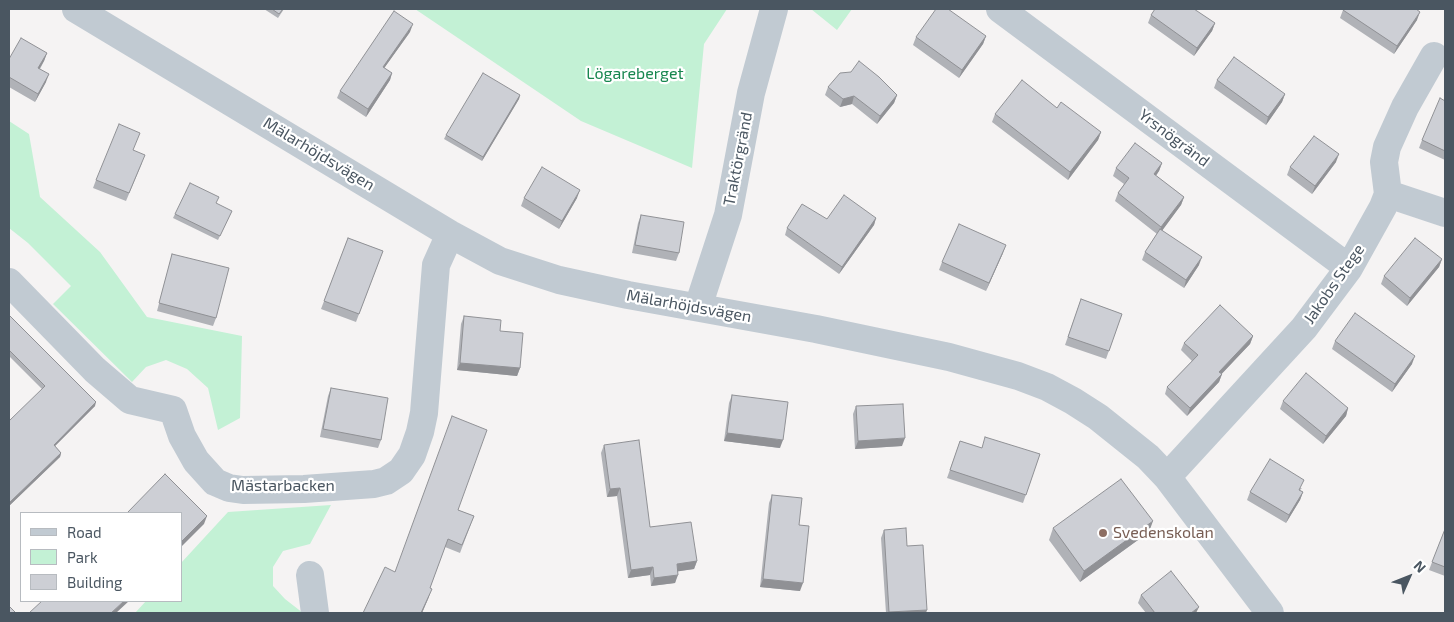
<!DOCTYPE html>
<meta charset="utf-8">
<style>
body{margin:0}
#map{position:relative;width:1454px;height:622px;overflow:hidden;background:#f5f3f3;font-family:"Exo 2",sans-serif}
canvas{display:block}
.frame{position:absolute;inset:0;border:10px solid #4a5661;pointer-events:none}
.legend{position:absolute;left:20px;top:512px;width:162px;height:90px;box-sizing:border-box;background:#fff;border:1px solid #b7bbc0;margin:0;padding:6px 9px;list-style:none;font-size:15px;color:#4a5661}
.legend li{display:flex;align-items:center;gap:10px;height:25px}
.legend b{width:25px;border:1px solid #b7bbc0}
.north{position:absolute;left:1384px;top:552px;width:50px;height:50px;-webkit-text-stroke:4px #fff;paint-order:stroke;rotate:46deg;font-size:14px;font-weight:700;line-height:20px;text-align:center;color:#4a5661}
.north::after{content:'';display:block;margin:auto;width:18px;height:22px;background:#4a5661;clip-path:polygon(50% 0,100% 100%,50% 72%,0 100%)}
</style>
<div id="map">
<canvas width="1454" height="622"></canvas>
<div class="frame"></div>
<ul class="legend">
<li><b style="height:6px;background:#c1cad2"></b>Road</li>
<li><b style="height:14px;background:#c3f1d5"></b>Park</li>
<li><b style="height:14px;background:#cdcfd5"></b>Building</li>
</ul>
<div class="north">N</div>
</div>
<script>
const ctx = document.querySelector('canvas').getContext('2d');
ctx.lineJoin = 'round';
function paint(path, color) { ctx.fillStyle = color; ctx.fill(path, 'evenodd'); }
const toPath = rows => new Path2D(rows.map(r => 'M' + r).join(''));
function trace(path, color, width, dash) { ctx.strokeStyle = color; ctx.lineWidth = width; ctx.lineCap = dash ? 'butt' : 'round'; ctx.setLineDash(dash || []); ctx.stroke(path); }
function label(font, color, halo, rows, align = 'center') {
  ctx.font = font + ' "Exo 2",sans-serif'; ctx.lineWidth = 4.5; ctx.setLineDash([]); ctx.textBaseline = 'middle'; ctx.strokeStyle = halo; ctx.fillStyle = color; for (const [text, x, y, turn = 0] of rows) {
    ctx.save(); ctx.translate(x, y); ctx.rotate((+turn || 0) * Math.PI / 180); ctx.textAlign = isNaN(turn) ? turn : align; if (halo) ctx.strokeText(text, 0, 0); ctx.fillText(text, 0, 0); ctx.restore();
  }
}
paint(toPath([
 [415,9,727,9,704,44,692,168,581,121],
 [811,9,852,9,837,30],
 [9,121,29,134,40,197,100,252,147,317,242,336,240,418,218,430,208,388,187,369,166,360,146,367,132,382,53,304,71,286,28,243,9,228],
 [331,505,310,544,283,551,273,567,273,586,285,599,303,613,135,613,146,601,181,601,181,563,228,512]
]), '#c3f1d5');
trace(toPath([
 [76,9,450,234,500,261,559,280,628,295,816,329,949,357,1018,376,1047,387,1073,401,1098,417,1148,457,1167,477,1270,613],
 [1000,9,1349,268],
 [1388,194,1445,213],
 [9,282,95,370,130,400,173,410,182,436,196,461,215,482,229,488,243,490,304,489,374,484,386,481,401,471,412,455,420,432,424,413,436,265,450,234],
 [698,307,728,215,751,93,774,9],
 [1167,477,1304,328,1349,268,1383,207,1388,194,1384,162,1387,147,1405,107,1434,56],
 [310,575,315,613]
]), '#c1cad2', 28);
paint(toPath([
 [264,9,284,9,278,18],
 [1343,10,1417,20,1394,54,1340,18],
 [1151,15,1215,23,1212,31,1194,56,1148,23],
 [410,32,384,68,392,73,390,80,366,117,337,98,340,91],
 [986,36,983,44,959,78,913,45,916,37],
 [47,53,44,61,40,69,46,82,35,102,9,87,9,59],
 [1217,80,1285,94,1282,102,1266,125,1214,88],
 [828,87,897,95,894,103,877,124,852,104,840,107,825,95],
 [520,95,519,99,482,161,444,139,446,135],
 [1445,101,1445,160,1419,148,1422,140],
 [1057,108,1101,132,1098,140,1068,180,992,122,995,114],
 [133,150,142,163,126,201,93,188,96,180],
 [1336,162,1312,194,1287,175,1290,167],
 [1162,163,1159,171,1156,176,1184,197,1181,205,1162,230,1199,265,1184,288,1142,260,1145,252,1157,234,1115,201,1118,193,1124,184,1113,176,1116,168],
 [524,198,577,198,559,229,521,206],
 [232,211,218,240,173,218,175,214],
 [641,215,679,253,676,261,632,253,638,223],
 [876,218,874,225,839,274,785,235,787,228,827,219],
 [348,238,383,251,356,322,321,309],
 [1003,253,986,291,939,270,942,262],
 [172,254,216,318,213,326,157,311,170,262],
 [1442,259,1439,267,1407,306,1381,284,1384,276],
 [1081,299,1122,314,1106,359,1065,345],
 [9,315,95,406,55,446,61,453,60,457,9,506,42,389,9,356],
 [464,316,500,331,520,368,517,376,457,370,461,324],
 [1253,336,1250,344,1221,374,1222,374,1219,382,1187,416,1165,394,1167,387,1192,361,1181,350,1184,343],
 [1335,341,1412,364,1392,392,1332,349],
 [331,388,381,440,378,448,320,437,328,396],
 [732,395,780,448,724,441,729,403],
 [1283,401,1348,408,1346,416,1323,444,1280,409],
 [856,406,902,446,855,449,853,414],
 [960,441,981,448,1040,454,1023,503,947,478],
 [604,445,650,527,697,561,694,569,678,571,675,583,651,586,650,575,628,578,617,496,607,497,601,453],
 [1302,488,1300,490,1303,492,1300,500,1286,523,1247,500,1250,492],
 [772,495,799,525,800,591,760,587,769,503],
 [458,510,474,516,460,553,445,547,430,588,429,597,422,613,363,613,395,572],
 [1053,528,1149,532,1080,582,1049,540],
 [1445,529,1445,576,1429,570],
 [884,530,907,546,926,613,886,613,881,538],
 [1141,595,1196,613,1146,613,1138,603]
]), '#b0b2b7');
paint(toPath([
 [1420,12,1417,20,1394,54,1397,46],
 [1215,23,1212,31,1194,56,1197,48],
 [413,24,410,32,380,74,383,67],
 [986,36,983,44,959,78,962,70],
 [47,53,44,61,35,76,38,68],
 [392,73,390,80,366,117,368,109],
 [49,74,46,82,35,102,38,94],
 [1285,94,1282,102,1266,125,1268,117],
 [520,95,519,99,482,161,483,157],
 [897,95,894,103,877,124,880,116],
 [854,96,852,104,840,107,843,99],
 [1101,132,1098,140,1068,180,1070,172],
 [1339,154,1336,162,1312,194,1315,186],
 [1162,163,1159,171,1151,182,1154,174],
 [580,190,577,198,559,229,562,221],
 [1184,197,1181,205,1159,235,1161,227],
 [876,218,874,225,839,274,842,267],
 [1006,245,1003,253,986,291,989,283],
 [1202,257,1199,265,1184,288,1186,280],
 [1442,259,1439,267,1407,306,1410,298],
 [1253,336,1250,344,1216,380,1219,372],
 [1415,356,1412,364,1392,392,1395,384],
 [460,363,520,368,517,376,457,370],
 [1222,374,1219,382,1187,416,1190,408],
 [96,402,95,406,52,449,54,445],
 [1348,408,1346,416,1323,444,1326,436],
 [727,433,783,440,780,448,724,441],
 [905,438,902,446,855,449,858,441],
 [61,453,60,457,9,506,9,503],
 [620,488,617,496,607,497,610,489],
 [1303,492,1300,500,1286,523,1289,515],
 [207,516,204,524,181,547,181,542],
 [1153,521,1149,532,1080,582,1084,571],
 [697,561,694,569,674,572,677,564],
 [653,567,650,575,628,578,631,570],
 [678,575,675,583,651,586,654,578],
 [763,579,803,583,800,591,760,587],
 [432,589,422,613,421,613],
 [124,601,129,601,116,613,111,613],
 [1199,607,1196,613,1191,613],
 [927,610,926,613,889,613,889,612]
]), '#909195');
const building = toPath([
 [272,9,283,9,279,14,272,9],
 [936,9,948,9,986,36,962,70,916,37,936,9],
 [1155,9,1194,9,1215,23,1197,48,1151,15,1155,9],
 [1344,9,1416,9,1420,12,1397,46,1343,10,1344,9],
 [394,11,413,24,383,67,392,73,368,109,340,91,394,11],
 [21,38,47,53,38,68,49,74,38,94,9,77,9,59,21,38],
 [1234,57,1285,94,1268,117,1217,80,1234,57],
 [859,61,879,77,897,95,880,116,854,96,843,99,828,87,840,73,851,72,859,61],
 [483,73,520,95,483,157,446,135,483,73],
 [1022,80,1057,108,1061,102,1101,132,1070,172,995,114,1022,80],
 [1440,98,1445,101,1445,151,1422,140,1440,98],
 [119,124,140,133,133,150,145,155,129,193,96,180,119,124],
 [1314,136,1339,154,1315,186,1290,167,1314,136],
 [1135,143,1162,163,1154,174,1184,197,1161,227,1118,193,1129,178,1116,168,1135,143],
 [542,167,580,190,562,221,524,198,542,167],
 [190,183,219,197,216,203,232,211,220,236,175,214,190,183],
 [844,195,876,218,842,267,787,228,802,204,827,219,844,195],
 [641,215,684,222,679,253,635,245,641,215],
 [959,224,1006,245,989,283,942,262,959,224],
 [1160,229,1202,257,1186,280,1145,252,1160,229],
 [348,238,383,251,359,314,324,301,348,238],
 [1415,238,1442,259,1410,298,1384,276,1415,238],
 [172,254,229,268,216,318,159,303,172,254],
 [1081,299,1122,314,1109,351,1068,337,1081,299],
 [1220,305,1253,336,1219,372,1222,374,1190,408,1167,387,1198,355,1184,343,1220,305],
 [1355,313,1415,356,1395,384,1335,341,1355,313],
 [9,315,96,402,54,445,61,453,9,503,9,421,45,386,9,350,9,315],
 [464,316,501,320,500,331,523,333,520,368,460,363,464,316],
 [1306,373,1348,408,1326,436,1283,401,1306,373],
 [331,388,388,398,381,440,323,429,331,388],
 [732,395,788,402,783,440,727,433,732,395],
 [903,404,905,438,858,441,856,406,903,404],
 [452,416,487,430,458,510,474,516,462,545,448,539,430,588,432,589,421,613,363,613,385,567,395,572,452,416],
 [985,437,1040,454,1026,495,950,470,960,441,982,448,985,437],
 [639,440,650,527,691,522,697,561,677,564,678,575,654,578,653,567,631,570,620,488,610,489,604,445,639,440],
 [1270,459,1304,480,1299,490,1303,492,1289,515,1250,492,1270,459],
 [165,474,207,516,181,542,181,513,127,513,165,474],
 [1121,479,1153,521,1084,571,1053,528,1121,479],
 [772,495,802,498,799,525,809,526,803,583,763,579,772,495],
 [906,528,907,546,923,545,927,610,889,612,884,530,906,528],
 [1445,529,1445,567,1432,562,1445,529],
 [1171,571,1199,607,1191,613,1155,613,1141,595,1171,571],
 [42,601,124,601,111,613,29,613,42,601],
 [9,606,16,613,9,613,9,606]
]);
paint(building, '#cdcfd5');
trace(building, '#909195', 1);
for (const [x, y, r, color] of [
 [1103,533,5,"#8d6e63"]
]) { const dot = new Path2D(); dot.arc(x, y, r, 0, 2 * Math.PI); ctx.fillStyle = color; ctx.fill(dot); trace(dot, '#fff', 2); }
label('16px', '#17864f', '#fff', [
 ["Lögareberget",635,74]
]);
label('16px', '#4a5661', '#fff', [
 ["Yrsnögränd",1174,138,37],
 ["Mälarhöjdsvägen",319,154,31],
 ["Traktörgränd",738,159,-79],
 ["Jakobs Stege",1334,284,-55],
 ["Mälarhöjdsvägen",689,306,10],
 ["Mästarbacken",283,486]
]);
label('16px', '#785e54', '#fff', [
 ["Svedenskolan",1113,533]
], 'left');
</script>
